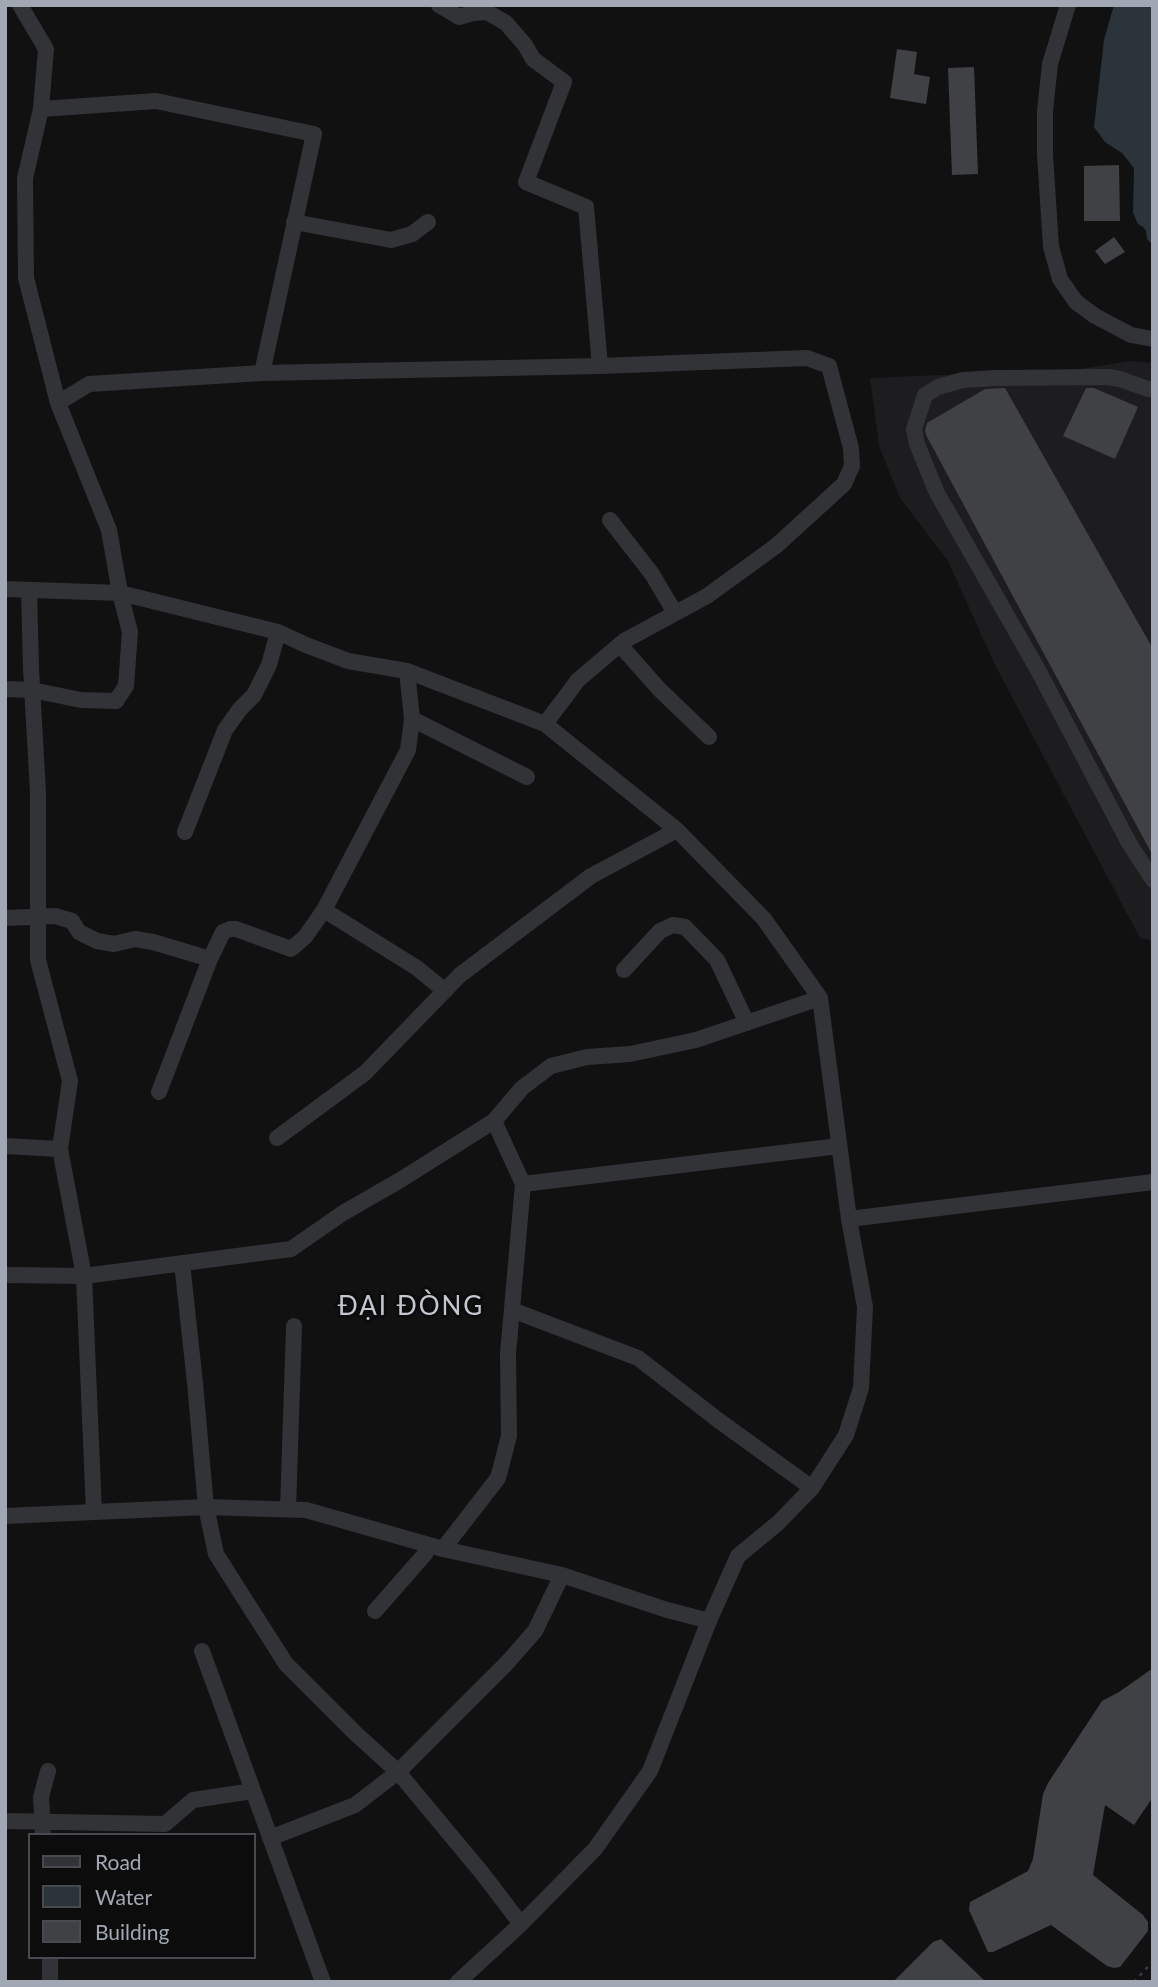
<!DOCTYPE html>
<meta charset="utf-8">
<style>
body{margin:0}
#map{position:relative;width:1158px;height:1987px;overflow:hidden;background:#111112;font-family:Lato,sans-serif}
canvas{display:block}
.frame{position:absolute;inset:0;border:7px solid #a2a8b3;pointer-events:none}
.legend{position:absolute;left:28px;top:1833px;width:228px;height:126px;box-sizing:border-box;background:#0c0c0d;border:2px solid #484a4f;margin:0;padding:9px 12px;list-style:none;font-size:21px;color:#a2a8b3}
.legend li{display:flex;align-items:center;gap:14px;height:35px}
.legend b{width:35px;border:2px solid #484a4f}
</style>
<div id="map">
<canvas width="1158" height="1987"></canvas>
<div class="frame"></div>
<ul class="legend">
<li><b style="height:9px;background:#323337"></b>Road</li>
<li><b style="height:19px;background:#2b343a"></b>Water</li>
<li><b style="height:19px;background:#404145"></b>Building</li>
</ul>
</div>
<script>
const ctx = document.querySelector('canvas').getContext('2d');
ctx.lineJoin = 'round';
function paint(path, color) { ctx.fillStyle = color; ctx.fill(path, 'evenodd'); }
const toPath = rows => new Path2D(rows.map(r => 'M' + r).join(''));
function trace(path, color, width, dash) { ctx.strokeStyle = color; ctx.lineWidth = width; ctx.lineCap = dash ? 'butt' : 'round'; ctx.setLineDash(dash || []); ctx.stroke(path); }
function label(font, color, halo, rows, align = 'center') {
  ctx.font = font + ' Lato,sans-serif'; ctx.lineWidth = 6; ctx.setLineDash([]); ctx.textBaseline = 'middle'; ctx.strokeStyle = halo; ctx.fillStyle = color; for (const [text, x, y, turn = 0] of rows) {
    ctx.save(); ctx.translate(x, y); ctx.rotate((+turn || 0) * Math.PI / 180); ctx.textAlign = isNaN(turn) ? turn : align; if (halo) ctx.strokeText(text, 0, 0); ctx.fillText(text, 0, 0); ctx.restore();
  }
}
paint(toPath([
 [1131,361,1153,363,1153,941,1140,938,995,665,948,561,900,498,879,446,870,378,1079,369]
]), '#1d1d1f');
paint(toPath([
 [1114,5,1153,5,1153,245,1147,239,1146,231,1143,227,1138,224,1133,213,1134,168,1122,153,1105,142,1094,127,1104,40]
]), '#2b343a');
paint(toPath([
 [897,49,917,52,914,74,930,77,926,104,890,98],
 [974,67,978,174,952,175,948,68],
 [1119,165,1120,221,1084,221,1084,166],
 [1114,237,1125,252,1105,264,1095,251],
 [1005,388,1153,649,1153,856,926,435,925,430,927,423,985,389],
 [1086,388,1094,388,1138,407,1115,459,1063,436],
 [1153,1668,1153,1797,1134,1825,1105,1805,1093,1875,1143,1915,1148,1922,1148,1931,1120,1967,1114,1968,1107,1966,1051,1925,993,1952,988,1952,969,1910,970,1902,1028,1871,1033,1859,1043,1794,1048,1783,1102,1701,1119,1692],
 [941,1939,986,1982,893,1982,933,1942]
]), '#404145');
trace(toPath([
 [1134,1982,1153,1961]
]), '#383a3e', 2.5, [3.5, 5]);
trace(toPath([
 [439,5,459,17,473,13,487,12,506,23,525,45,533,59,564,82,526,182,586,207,600,366],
 [1068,5,1050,64,1045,111,1045,154,1051,247,1060,279,1076,302,1095,316,1131,335,1153,339],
 [41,109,156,101,314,134,262,373],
 [294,222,391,240,412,234,428,222],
 [1153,389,1148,389,1120,379,1108,377,996,378,963,380,938,387,925,395,914,429,917,444,937,493,1038,670,1129,843,1153,880],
 [58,403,89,384,262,373,600,366,807,358,829,366,851,448,852,466,844,484,776,546,707,596,624,641,578,680,545,724],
 [610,520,652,574,675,613],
 [5,589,120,593,278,632,306,645,348,661,407,671,545,724,677,830,764,919,820,998,849,1219,865,1307,861,1388,846,1435,812,1488,778,1523,738,1556,709,1621,650,1771,595,1849,521,1924,458,1982],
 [29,590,31,668,38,793,38,960,70,1081,60,1149,84,1276,94,1512],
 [620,645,659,689,709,737],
 [5,689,32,690,81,700,116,701,126,686,130,632,120,593,109,530,58,403,26,278,25,178,41,109,46,49,20,5],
 [412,719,527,777],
 [185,832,225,730,240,709,254,695,269,665,278,632],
 [324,910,417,968,445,991],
 [5,918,55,916,72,921,79,932,97,941,114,944,135,939,153,942,210,959],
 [624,970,660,931,673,925,685,927,717,960,747,1023],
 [159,1092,210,959,223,932,230,929,236,929,291,949,305,937,324,910,408,750,412,719,407,671],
 [277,1138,365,1073,460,975,591,876,677,830],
 [5,1146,60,1149],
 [523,1184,839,1146],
 [849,1219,1153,1182],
 [182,1263,195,1383,206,1507,216,1554,286,1664,354,1732,398,1772,482,1873,521,1924],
 [5,1275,84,1276,291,1249,343,1213,402,1179,494,1121,522,1088,551,1066,587,1057,630,1054,696,1040,820,998],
 [512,1310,638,1358,718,1420,812,1488],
 [288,1509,294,1326],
 [5,1516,206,1507,306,1510,443,1549,562,1575,664,1609,709,1621],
 [443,1549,498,1478,509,1436,508,1354,523,1184,494,1121],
 [375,1611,425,1554,429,1545],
 [202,1651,323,1982],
 [5,1821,165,1824,193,1800,253,1791],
 [43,1835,41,1797,48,1771],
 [270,1838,355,1805,398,1772,506,1664,535,1631,562,1575],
 [50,1982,50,1957]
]), '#323337', 16);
ctx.letterSpacing = '2px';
label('26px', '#c3c7cf', '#0c0c0d', [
 ["ĐẠI ĐÒNG",411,1307]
]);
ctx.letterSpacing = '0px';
</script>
